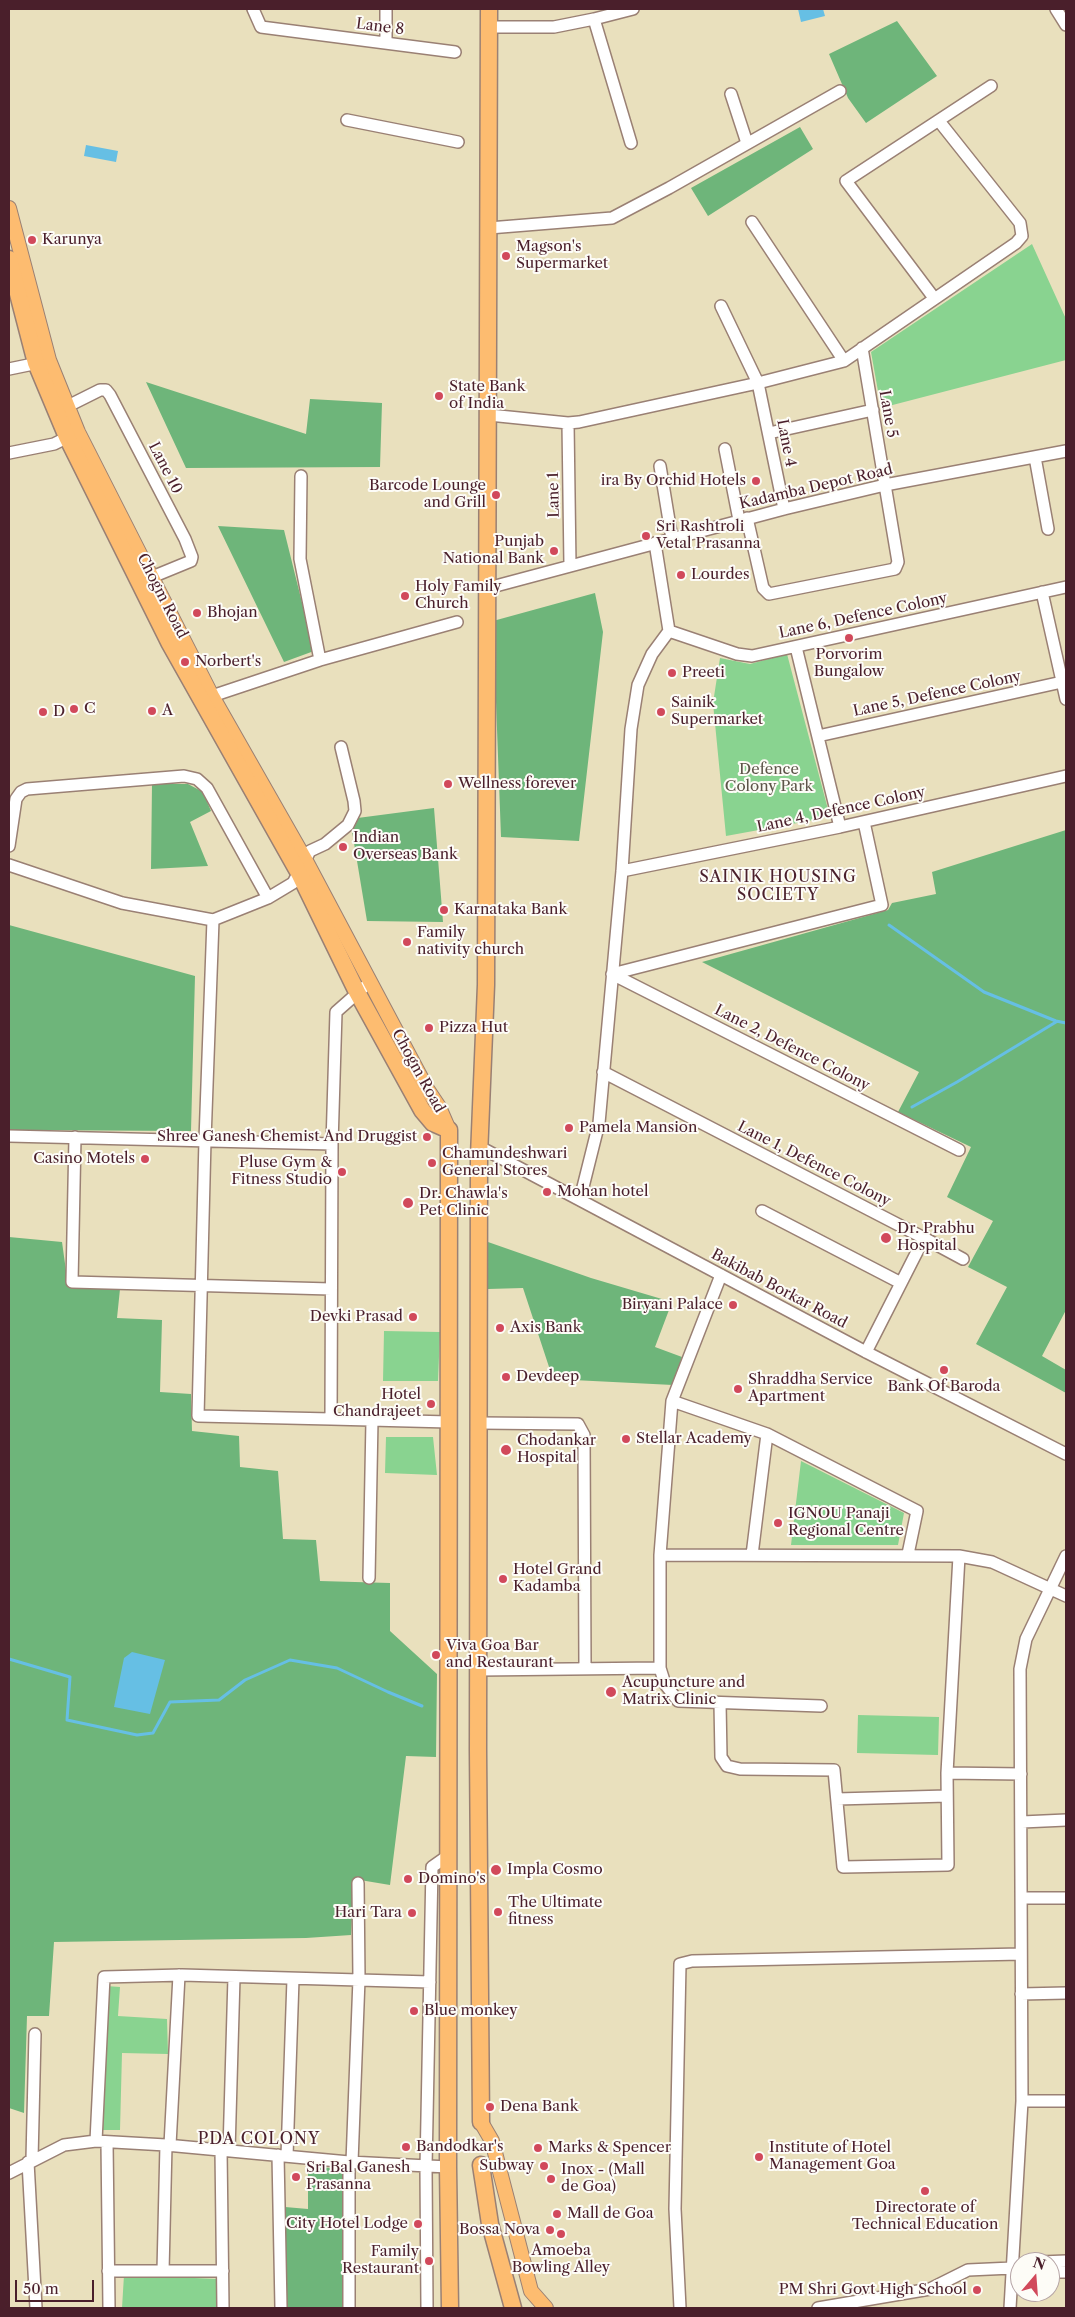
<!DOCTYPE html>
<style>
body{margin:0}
#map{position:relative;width:1075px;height:2317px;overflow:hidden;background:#e9e0bd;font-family:"Libre Caslon Text",serif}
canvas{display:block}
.frame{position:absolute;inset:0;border:10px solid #4a1f2b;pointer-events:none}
.north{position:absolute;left:1010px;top:2252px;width:50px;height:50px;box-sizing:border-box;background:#fdfcf7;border:1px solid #b5a4a5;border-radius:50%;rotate:18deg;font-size:14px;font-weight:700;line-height:20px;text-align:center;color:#4a1f2b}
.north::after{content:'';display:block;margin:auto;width:18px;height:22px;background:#d1495b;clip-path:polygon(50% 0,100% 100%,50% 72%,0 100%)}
.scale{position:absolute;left:15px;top:2280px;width:79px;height:22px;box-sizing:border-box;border:2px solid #4a1f2b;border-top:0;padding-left:6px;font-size:15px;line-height:18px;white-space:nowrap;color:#4a1f2b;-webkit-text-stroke:4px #fdfcf7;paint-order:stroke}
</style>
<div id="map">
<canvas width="1075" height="2317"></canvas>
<div class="frame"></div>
<div class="north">N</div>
<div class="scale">50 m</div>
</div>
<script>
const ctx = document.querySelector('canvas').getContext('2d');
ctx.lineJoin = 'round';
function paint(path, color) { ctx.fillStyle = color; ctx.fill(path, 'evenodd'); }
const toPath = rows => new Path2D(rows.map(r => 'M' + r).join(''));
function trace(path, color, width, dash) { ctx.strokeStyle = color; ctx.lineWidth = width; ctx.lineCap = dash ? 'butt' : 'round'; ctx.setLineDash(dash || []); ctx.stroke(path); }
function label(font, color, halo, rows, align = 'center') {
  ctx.font = font + ' "Libre Caslon Text",serif'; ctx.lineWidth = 4; ctx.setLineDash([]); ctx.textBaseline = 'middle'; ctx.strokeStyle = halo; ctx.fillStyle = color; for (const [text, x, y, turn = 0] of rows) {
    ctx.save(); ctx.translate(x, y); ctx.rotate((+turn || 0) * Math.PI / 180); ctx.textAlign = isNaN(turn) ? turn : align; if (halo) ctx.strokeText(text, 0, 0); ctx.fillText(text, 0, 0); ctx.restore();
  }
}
paint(toPath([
 [1032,244,1066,319,1066,360,881,408,871,352],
 [787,654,830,817,726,836,713,703,720,658,750,664],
 [384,1331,440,1332,438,1381,383,1381],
 [386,1437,433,1437,437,1475,385,1473],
 [801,1461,904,1513,898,1545,791,1545],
 [858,1715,939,1717,938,1755,857,1753],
 [106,1986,120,1987,118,2016,167,2019,168,2054,122,2053,120,2130,101,2130],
 [124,2275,218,2279,217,2308,122,2308]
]), '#89d390');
paint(toPath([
 [897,21,937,76,866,123,848,98,829,54],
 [800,127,813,149,708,216,691,188],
 [146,382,306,434,310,399,382,403,380,467,186,468],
 [218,526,284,530,314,651,284,662],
 [595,593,603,632,579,841,501,837,493,621],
 [152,784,188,784,203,792,211,811,190,822,208,866,151,869],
 [434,808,443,922,367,921,350,819],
 [1066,830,1066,1310,1042,1356,1066,1370,1066,1393,976,1344,1007,1287,968,1267,993,1221,947,1197,971,1147,898,1112,919,1072,702,962,888,910,892,903,936,894,932,872],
 [9,925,195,976,191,1131,9,1130],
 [9,1237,62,1242,68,1285,120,1289,117,1318,162,1320,160,1392,191,1394,192,1431,239,1436,240,1467,278,1471,283,1539,316,1540,320,1581,390,1583,390,1631,437,1674,436,1757,406,1756,390,1885,354,1879,351,1935,306,1938,54,1942,49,2016,27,2016,24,2113,9,2108],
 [488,1242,591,1278,672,1302,655,1347,682,1357,673,1385,553,1379,523,1288,488,1289],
 [308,2166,343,2169,344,2308,285,2308,285,2207,308,2209]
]), '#6eb57a');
paint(toPath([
 [798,9,823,9,825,16,801,22],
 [86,145,118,151,116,162,84,156],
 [132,1652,165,1660,150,1714,114,1707,124,1658]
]), '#66bfe4');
trace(toPath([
 [889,925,984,992,1056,1021,1066,1023],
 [912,1107,957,1082,1056,1022],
 [9,1659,70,1677,67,1720,137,1735,153,1733,170,1702,219,1700,245,1680,290,1660,337,1668,388,1692,422,1706]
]), '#66bfe4', 3);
const minor = toPath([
 [253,9,261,27,455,52],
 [1056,9,1066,25],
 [489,27,554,27,594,19],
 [386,43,386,9],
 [731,94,747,143],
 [347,120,458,142],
 [631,143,594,19,633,9],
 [752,222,844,361],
 [489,228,612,218,669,188,840,91],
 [934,298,846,181,991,86],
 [721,306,758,383,784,509],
 [9,369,43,362],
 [68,406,100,390,106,390,110,395,185,539,192,557,191,561,152,577],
 [489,415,568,423,579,422,758,383,844,361,1016,243,1022,236,1020,223,939,121],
 [568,423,570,566],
 [769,433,873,410],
 [725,449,739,520],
 [9,453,54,444,74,434],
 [1035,457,1048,529],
 [660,466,672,539],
 [301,476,300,559,320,660],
 [747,518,763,588,769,594,895,569,898,562,862,348],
 [488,588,784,509,885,485,1066,451],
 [1042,592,1066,699],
 [669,631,737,654,752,656,1066,587],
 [796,647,840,827],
 [212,696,320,660,457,622],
 [818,736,1062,682],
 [9,846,16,799,21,792,27,789,184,776,197,779,207,788,268,898],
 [9,865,122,903,213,920,268,898,293,883,310,851,325,844,348,825,355,811,354,801,341,747],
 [622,871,840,827,1066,776],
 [213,920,205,1140,198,1416,331,1419],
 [612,974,959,1150],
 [612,974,882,905,864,822],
 [370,982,336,1012,332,1144,331,1419,449,1422],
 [603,1072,924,1238,866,1352],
 [9,1136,332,1144],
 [75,1137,72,1282,331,1289],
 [480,1147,866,1352,1066,1454],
 [580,1199,599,1123,622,871,631,729,638,685,652,654,669,631,655,543],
 [762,1211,901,1283],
 [924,1238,963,1259],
 [721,1275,672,1401,660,1555,660,1668,665,1684,678,1701,821,1706],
 [672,1401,767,1434,917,1511,908,1554],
 [480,1423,578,1424,584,1435,585,1668],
 [660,1555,959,1556,992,1562,1066,1596],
 [752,1555,767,1434],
 [369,1578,372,1420],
 [478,1670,660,1668],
 [720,1703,721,1757,727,1766,740,1769,834,1770,843,1867,948,1865,947,1773,959,1556],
 [947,1773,1021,1774],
 [837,1799,947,1796],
 [1022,1822,1066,1820],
 [1021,1898,1066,1898],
 [1021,1994,1066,1993],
 [1022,2101,1066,2101],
 [96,2141,104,1977,182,1975,430,1982],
 [107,2142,109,2308],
 [170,2145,179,1975],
 [221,2150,223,2308],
 [229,2151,234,1977],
 [278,2155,281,2308],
 [287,2156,293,1979],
 [32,2159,35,2034],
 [28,2162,36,2308],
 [349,2162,349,2308],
 [352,2162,359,1979,358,1883],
 [9,2173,64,2145,96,2141,166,2145,349,2162,448,2167],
 [1041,2262,1066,2261],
 [108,2271,223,2271],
 [163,2271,166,2145],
 [1050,2272,1066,2272],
 [427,2308,426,2167,432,1867,449,1855],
 [680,2308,675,2209,680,1964,692,1961,1021,1954],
 [818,2308,930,2289,968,2270,1012,2268,1018,2266],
 [1010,2308,1022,2101,1020,1669,1026,1639,1066,1556]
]);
const major = toPath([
 [9,208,49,360,78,432,212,696,306,861,427,1089,439,1107,449,1130],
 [481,2122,492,2141,531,2291,546,2308]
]);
const highway = toPath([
 [9,259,36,363,67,437,169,642,299,873,357,992,422,1110,433,1123,449,1130,448,2167,450,2308],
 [481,2122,478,1750,479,1156,486,985,489,9],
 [481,2165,490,2224,513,2308]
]);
trace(minor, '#9a8074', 14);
trace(major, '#9a8074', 16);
trace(highway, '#9a8074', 19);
trace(minor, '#fff', 11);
trace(major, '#fdbc70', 14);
trace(highway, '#fdbc70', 16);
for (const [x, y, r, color] of [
 [32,240,5,"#d1495b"],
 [506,256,5,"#d1495b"],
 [439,396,5,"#d1495b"],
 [756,481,5,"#d1495b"],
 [496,495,5,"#d1495b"],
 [646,536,5,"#d1495b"],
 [554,551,5,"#d1495b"],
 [681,575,5,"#d1495b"],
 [405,596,5,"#d1495b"],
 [197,613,5,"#d1495b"],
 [849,638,5,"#d1495b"],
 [185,662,5,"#d1495b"],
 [672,673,5,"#d1495b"],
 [74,709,5,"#d1495b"],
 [152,711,5,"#d1495b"],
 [43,712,5,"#d1495b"],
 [661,712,5,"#d1495b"],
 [448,784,5,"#d1495b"],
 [343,847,5,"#d1495b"],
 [444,910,5,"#d1495b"],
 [407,942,5,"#d1495b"],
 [429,1028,5,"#d1495b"],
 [569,1128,5,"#d1495b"],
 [427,1137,5,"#d1495b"],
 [145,1159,5,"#d1495b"],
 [432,1163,5,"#d1495b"],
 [342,1172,5,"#d1495b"],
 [547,1192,5,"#d1495b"],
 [408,1203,6,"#d1495b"],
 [886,1238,6,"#d1495b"],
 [733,1305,5,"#d1495b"],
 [413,1317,5,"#d1495b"],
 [500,1328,5,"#d1495b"],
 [944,1370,5,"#d1495b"],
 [506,1377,5,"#d1495b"],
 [738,1389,5,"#d1495b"],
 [431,1404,5,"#d1495b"],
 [626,1439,5,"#d1495b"],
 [506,1450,6,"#d1495b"],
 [778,1523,5,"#d1495b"],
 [503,1579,5,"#d1495b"],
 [436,1655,5,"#d1495b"],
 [611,1692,6,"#d1495b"],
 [496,1870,6,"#d1495b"],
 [408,1879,5,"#d1495b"],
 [498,1912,5,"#d1495b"],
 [412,1913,5,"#d1495b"],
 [414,2011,5,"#d1495b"],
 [490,2107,5,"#d1495b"],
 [406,2147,5,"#d1495b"],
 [538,2148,5,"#d1495b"],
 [759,2157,5,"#d1495b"],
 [544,2166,5,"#d1495b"],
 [296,2177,5,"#d1495b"],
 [551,2179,5,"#d1495b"],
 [925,2191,5,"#d1495b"],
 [557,2214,5,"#d1495b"],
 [418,2224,5,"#d1495b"],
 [550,2230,5,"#d1495b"],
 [561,2234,5,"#d1495b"],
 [429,2261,5,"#d1495b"],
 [977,2290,5,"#d1495b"]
]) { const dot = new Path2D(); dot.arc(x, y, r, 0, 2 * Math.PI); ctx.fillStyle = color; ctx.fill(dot); trace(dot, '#fdfcf7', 2); }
label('15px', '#4a1f2b', '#fdfcf7', [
 ["Lane 8",380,27,7],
 ["Lane 5",888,414,80],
 ["Lane 4",786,443,79],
 ["Lane 10",165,468,63],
 ["Kadamba Depot Road",816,487,-13],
 ["Lane 1",554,495,-91],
 ["Chogm Road",162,596,63],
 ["Lane 6, Defence Colony",863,616,-12],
 ["Lane 5, Defence Colony",937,694,-12],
 ["Lane 4, Defence Colony",841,810,-12],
 ["Lane 2, Defence Colony",792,1048,27],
 ["Chogm Road",418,1071,61],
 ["Lane 1, Defence Colony",814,1164,27],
 ["Bakibab Borkar Road",779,1289,28]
]);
label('15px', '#4a1f2b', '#fdfcf7', [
 ["Karunya",42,240],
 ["Magson's",516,247],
 ["Supermarket",516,264],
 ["State Bank",449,387],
 ["of India",449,404],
 ["ira By Orchid Hotels",746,481,"right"],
 ["Barcode Lounge",486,486,"right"],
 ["and Grill",486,503,"right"],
 ["Sri Rashtroli",656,527],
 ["Vetal Prasanna",656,544],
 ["Punjab",544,542,"right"],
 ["National Bank",544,559,"right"],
 ["Lourdes",691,575],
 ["Holy Family",415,587],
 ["Church",415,604],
 ["Bhojan",207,613],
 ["Porvorim",849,655,"center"],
 ["Bungalow",849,672,"center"],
 ["Norbert's",195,662],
 ["Preeti",682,673],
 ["Sainik",671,703],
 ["Supermarket",671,720],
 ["C",84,709],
 ["A",162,711],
 ["D",53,712],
 ["Wellness forever",458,784],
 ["Indian",353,838],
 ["Overseas Bank",353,855],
 ["Karnataka Bank",454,910],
 ["Family",417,933],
 ["nativity church",417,950],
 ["Pizza Hut",439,1028],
 ["Pamela Mansion",579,1128],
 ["Shree Ganesh Chemist And Druggist",417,1137,"right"],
 ["Chamundeshwari",442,1154],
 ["General Stores",442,1171],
 ["Casino Motels",135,1159,"right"],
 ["Pluse Gym &",332,1163,"right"],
 ["Fitness Studio",332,1180,"right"],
 ["Mohan hotel",557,1192],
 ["Dr. Chawla's",419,1194],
 ["Pet Clinic",419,1211],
 ["Dr. Prabhu",897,1229],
 ["Hospital",897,1246],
 ["Biryani Palace",723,1305,"right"],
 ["Devki Prasad",403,1317,"right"],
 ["Axis Bank",510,1328],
 ["Devdeep",516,1377],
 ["Shraddha Service",748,1380],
 ["Apartment",748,1397],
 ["Bank Of Baroda",944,1387,"center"],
 ["Hotel",421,1395,"right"],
 ["Chandrajeet",421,1412,"right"],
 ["Stellar Academy",636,1439],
 ["Chodankar",517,1441],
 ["Hospital",517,1458],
 ["IGNOU Panaji",788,1514],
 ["Regional Centre",788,1531],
 ["Hotel Grand",513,1570],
 ["Kadamba",513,1587],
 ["Viva Goa Bar",446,1646],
 ["and Restaurant",446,1663],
 ["Acupuncture and",622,1683],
 ["Matrix Clinic",622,1700],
 ["Impla Cosmo",507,1870],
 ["Domino's",418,1879],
 ["The Ultimate",508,1903],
 ["fitness",508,1920],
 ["Hari Tara",402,1913,"right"],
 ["Blue monkey",424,2011],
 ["Dena Bank",500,2107],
 ["Bandodkar's",416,2147],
 ["Marks & Spencer",548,2148],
 ["Institute of Hotel",769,2148],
 ["Management Goa",769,2165],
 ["Subway",534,2166,"right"],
 ["Sri Bal Ganesh",306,2168],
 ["Prasanna",306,2185],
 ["Inox - (Mall",561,2170],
 ["de Goa)",561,2187],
 ["Directorate of",925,2208,"center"],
 ["Technical Education",925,2225,"center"],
 ["Mall de Goa",567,2214],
 ["City Hotel Lodge",408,2224,"right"],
 ["Bossa Nova",540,2230,"right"],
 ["Amoeba",561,2251,"center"],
 ["Bowling Alley",561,2268,"center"],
 ["Family",419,2252,"right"],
 ["Restaurant",419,2269,"right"],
 ["PM Shri Govt High School",967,2290,"right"]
], 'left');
label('15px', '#5d5549', '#fdfcf7', [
 ["Defence",769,770],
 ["Colony Park",769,787]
]);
ctx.letterSpacing = '1px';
label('16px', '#4a1f2b', '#fdfcf7', [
 ["SAINIK HOUSING",778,877],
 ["SOCIETY",778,895],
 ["PDA COLONY",259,2139]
]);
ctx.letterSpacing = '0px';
</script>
